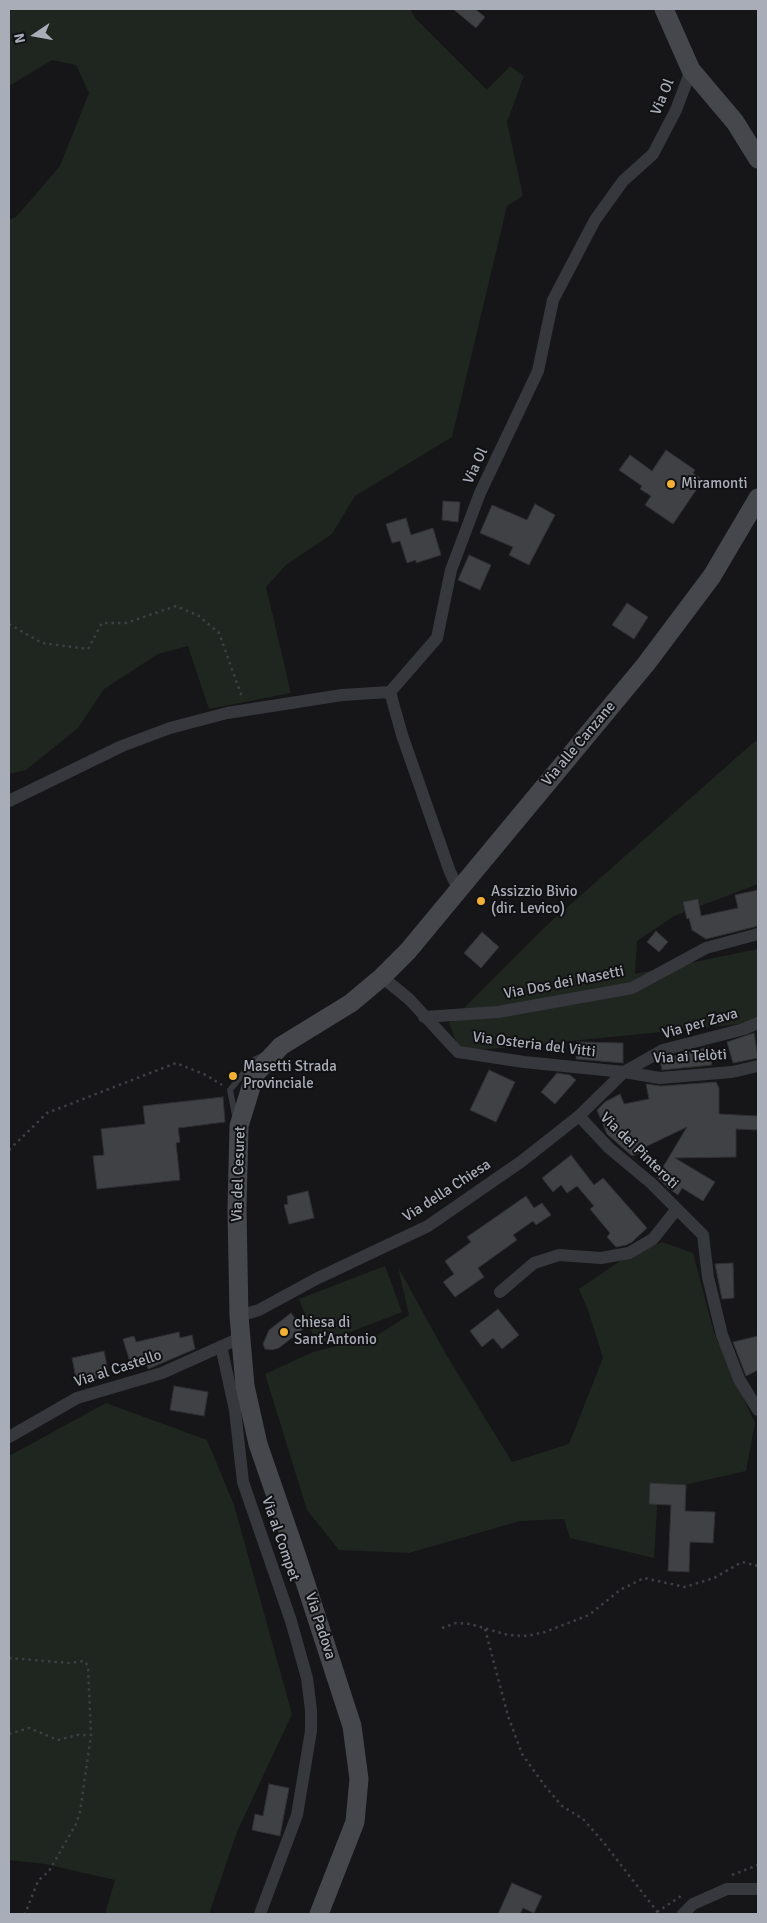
<!DOCTYPE html>
<meta charset="utf-8">
<style>
body{margin:0}
#map{position:relative;width:767px;height:1923px;overflow:hidden;background:#161618;font-family:Signika,sans-serif}
canvas{display:block}
.frame{position:absolute;inset:0;border:10px solid #a8adb8;pointer-events:none}
.north{position:absolute;left:10px;top:10px;width:50px;height:50px;-webkit-text-stroke:4px #111113;paint-order:stroke;rotate:258deg;font-size:14px;font-weight:700;line-height:20px;text-align:center;color:#a8adb8}
.north::after{content:'';display:block;margin:auto;width:18px;height:22px;background:#a8adb8;clip-path:polygon(50% 0,100% 100%,50% 72%,0 100%)}
</style>
<div id="map">
<canvas width="767" height="1923"></canvas>
<div class="frame"></div>
<div class="north">N</div>
</div>
<script>
const ctx = document.querySelector('canvas').getContext('2d');
ctx.lineJoin = 'round';
function paint(path, color) { ctx.fillStyle = color; ctx.fill(path, 'evenodd'); }
const toPath = rows => new Path2D(rows.map(r => 'M' + r).join(''));
function trace(path, color, width, dash) { ctx.strokeStyle = color; ctx.lineWidth = width; ctx.lineCap = dash ? 'butt' : 'round'; ctx.setLineDash(dash || []); ctx.stroke(path); }
function label(font, color, halo, rows, align = 'center') {
  ctx.font = font + ' Signika,sans-serif'; ctx.lineWidth = 4; ctx.setLineDash([]); ctx.textBaseline = 'middle'; ctx.strokeStyle = halo; ctx.fillStyle = color; for (const [text, x, y, turn = 0] of rows) {
    ctx.save(); ctx.translate(x, y); ctx.rotate((+turn || 0) * Math.PI / 180); ctx.textAlign = isNaN(turn) ? turn : align; if (halo) ctx.strokeText(text, 0, 0); ctx.fillText(text, 0, 0); ctx.restore();
  }
}
paint(toPath([
 [9,9,410,9,415,18,487,90,510,66,524,76,507,122,523,196,507,206,452,437,355,496,332,534,286,565,266,587,291,693,209,709,188,646,158,654,104,689,78,728,26,770,9,774,9,220,16,217,60,166,89,93,76,65,52,60,9,86],
 [758,740,758,884,674,916,637,941,635,974,758,949,758,1020,751,1023,460,1052,449,1023,545,927,754,742],
 [662,1242,693,1253,714,1333,755,1423,746,1471,658,1491,654,1558,570,1538,564,1519,520,1521,409,1553,339,1550,307,1510,265,1374,313,1352,376,1336,409,1315,398,1267,447,1356,512,1462,569,1444,603,1358,588,1310,579,1289,623,1259],
 [385,1266,402,1312,317,1345,299,1299],
 [106,1403,207,1440,234,1505,292,1714,237,1832,209,1914,105,1914,115,1880,45,1864,9,1860,9,1456]
]), '#1e261f');
const building = toPath([
 [453,9,475,9,485,17,476,28,453,9],
 [666,450,695,470,693,473,703,480,673,524,645,505,651,496,640,489,642,486,619,470,630,455,652,471,666,450],
 [443,501,460,502,458,522,442,520,443,501],
 [535,504,555,515,529,565,509,555,513,547,480,533,492,505,527,520,535,504],
 [406,518,411,535,433,528,441,555,416,563,416,560,407,563,400,541,392,543,386,524,406,518],
 [469,555,491,565,480,590,458,580,469,555],
 [627,603,648,617,634,639,612,625,627,603],
 [758,890,758,926,706,939,692,930,689,918,687,919,683,902,698,899,701,916,738,908,735,895,758,890],
 [656,931,668,942,659,952,647,942,656,931],
 [482,932,499,947,481,968,464,953,482,932],
 [754,1033,758,1058,733,1063,727,1042,754,1033],
 [577,1042,623,1043,623,1063,576,1059,577,1042],
 [708,1047,712,1065,662,1070,660,1061,666,1058,708,1047],
 [489,1070,515,1082,496,1122,470,1110,489,1070],
 [557,1073,570,1075,576,1080,555,1104,541,1092,557,1073],
 [716,1082,719,1088,719,1114,758,1116,758,1130,736,1129,736,1157,675,1158,715,1182,703,1201,682,1188,678,1195,668,1188,657,1177,687,1127,643,1148,644,1151,632,1156,607,1134,597,1110,605,1102,620,1094,624,1104,649,1099,646,1084,661,1086,716,1082],
 [223,1097,225,1122,178,1128,180,1142,176,1143,180,1180,97,1189,93,1156,104,1155,101,1129,145,1124,143,1106,223,1097],
 [571,1155,594,1185,603,1178,647,1228,632,1242,626,1245,616,1247,607,1237,610,1233,590,1209,594,1206,577,1186,567,1193,561,1185,553,1192,542,1178,571,1155],
 [308,1191,314,1218,289,1224,284,1205,288,1204,287,1196,308,1191],
 [526,1196,534,1208,542,1203,551,1215,536,1225,533,1221,513,1235,517,1240,478,1268,484,1277,455,1297,443,1282,454,1274,445,1261,471,1242,467,1237,526,1196],
 [733,1263,734,1298,722,1299,715,1264,733,1263],
 [498,1309,519,1335,502,1349,493,1338,482,1347,470,1331,498,1309],
 [291,1313,303,1329,279,1348,272,1350,265,1349,263,1344,269,1330,291,1313],
 [179,1332,180,1338,192,1335,195,1349,148,1369,145,1358,130,1362,123,1339,134,1336,136,1342,179,1332],
 [758,1336,758,1370,746,1376,733,1342,758,1336],
 [104,1351,109,1376,77,1383,72,1358,104,1351],
 [174,1386,208,1392,204,1416,170,1410,174,1386],
 [650,1483,686,1485,685,1511,715,1512,713,1543,690,1542,689,1572,668,1571,671,1505,649,1504,650,1483],
 [269,1784,289,1788,280,1836,252,1830,255,1814,263,1816,269,1784],
 [512,1883,542,1896,534,1913,523,1908,520,1914,498,1914,512,1883]
]);
paint(building, '#404145');
trace(building, '#303034', 1);
trace(toPath([
 [9,624,42,643,88,649,102,623,126,623,176,606,199,616,219,633,242,697],
 [9,1150,47,1113,176,1063,206,1075,222,1085],
 [442,1628,456,1623,470,1624,508,1635,527,1636,545,1632,589,1615,620,1590,644,1578,685,1587,714,1578,742,1562,758,1566],
 [485,1629,508,1716,522,1754,545,1786,562,1806,583,1819,604,1843,659,1914],
 [9,1658,70,1663,84,1661,88,1666,91,1735,80,1812,76,1824,49,1871,38,1881,25,1914],
 [9,1734,29,1728,58,1740,77,1735,91,1735],
 [732,1875,758,1865],
 [657,1912,681,1896]
]), '#3d3f44', 2.5, [2.5, 4]);
trace(toPath([
 [236,1120,230,1090,254,1060,264,1055]
]), '#37383d', 6);
trace(toPath([
 [9,801,122,746,170,728,227,713,342,695,390,692],
 [459,890,450,872,402,735,390,692,437,638,451,570,480,493,538,371,553,300,595,220,623,181,653,154,676,110,691,70],
 [382,977,409,999,458,1052,524,1062,624,1072,660,1078,732,1072,758,1066],
 [424,1017,498,1012,632,988,706,948,758,934],
 [579,1116,609,1148,651,1183,703,1235,708,1277,722,1335,739,1379,758,1410],
 [500,1292,534,1263,559,1255,601,1258,629,1253,653,1239,676,1210],
 [239,1316,259,1310,316,1279,428,1226,522,1161,579,1116,624,1072,663,1050,744,1029,758,1023],
 [221,1346,235,1410,243,1482,291,1621,307,1678,311,1710,311,1731,297,1815,260,1914],
 [9,1437,77,1398,162,1373,240,1338],
 [683,1914,693,1904,727,1889,758,1889]
]), '#37383d', 12);
trace(toPath([
 [664,9,691,70,735,122,758,159],
 [319,1914,355,1822,359,1779,352,1726,297,1557,258,1444,245,1386,239,1316,237,1209,239,1126,255,1074,281,1046,351,1003,382,977,408,951,646,664,712,576,758,498]
]), '#45474d', 19);
for (const [x, y, r, color] of [
 [671,484,5,"#f2b134"],
 [481,901,5,"#f2b134"],
 [233,1076,5,"#f2b134"],
 [284,1332,5,"#f2b134"]
]) { const dot = new Path2D(); dot.arc(x, y, r, 0, 2 * Math.PI); ctx.fillStyle = color; ctx.fill(dot); trace(dot, '#111113', 2); }
label('15px', '#a8adb8', '#111113', [
 ["Via Ol",663,97,-67],
 ["Via Ol",476,466,-65],
 ["Via alle Canzane",579,744,-50],
 ["Via Dos dei Masetti",564,983,-11],
 ["Via per Zava",700,1024,-16],
 ["Via Osteria del Vitti",534,1045,7],
 ["Via ai Telòti",690,1057,-3],
 ["Via dei Pinteroti",639,1151,44],
 ["Via del Cesuret",239,1174,-88],
 ["Via della Chiesa",447,1191,-33],
 ["Via al Castello",118,1369,-18],
 ["Via al Compet",280,1539,71],
 ["Via Padova",320,1626,72]
]);
label('15px', '#a8adb8', '#111113', [
 ["Miramonti",681,484],
 ["Assizzio Bivio",491,892],
 ["(dir. Levico)",491,909],
 ["Masetti Strada",243,1067],
 ["Provinciale",243,1084],
 ["chiesa di",294,1323],
 ["Sant'Antonio",294,1340]
], 'left');
</script>
